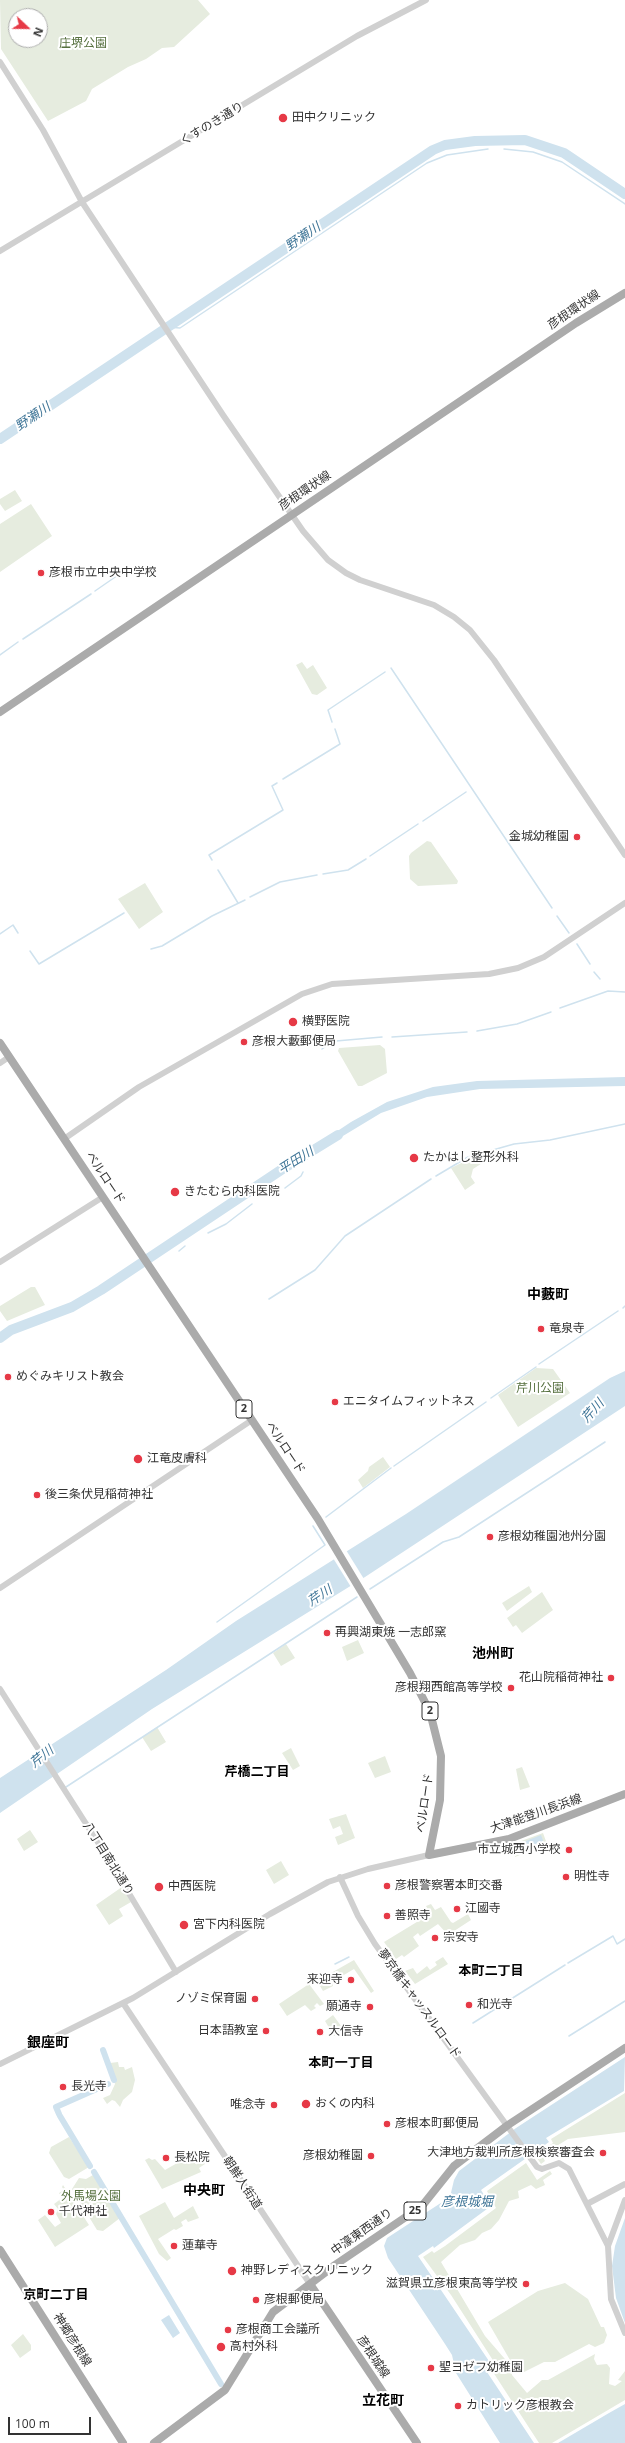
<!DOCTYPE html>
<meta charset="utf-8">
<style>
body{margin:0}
#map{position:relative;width:625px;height:2443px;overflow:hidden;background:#fff;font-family:"Open Sans",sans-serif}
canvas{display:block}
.north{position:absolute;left:8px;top:8px;width:40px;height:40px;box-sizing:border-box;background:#fff;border:1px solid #adadad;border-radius:50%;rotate:112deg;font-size:11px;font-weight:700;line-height:16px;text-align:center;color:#333}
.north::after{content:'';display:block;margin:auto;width:14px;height:18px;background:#e63946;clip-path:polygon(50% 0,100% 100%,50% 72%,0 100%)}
.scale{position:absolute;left:8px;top:2417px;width:83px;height:18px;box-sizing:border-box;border:2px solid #333;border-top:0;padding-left:5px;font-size:12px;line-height:14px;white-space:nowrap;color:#333;-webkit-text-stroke:3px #fff;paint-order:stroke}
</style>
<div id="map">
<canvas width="625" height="2443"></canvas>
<div class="north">N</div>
<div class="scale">100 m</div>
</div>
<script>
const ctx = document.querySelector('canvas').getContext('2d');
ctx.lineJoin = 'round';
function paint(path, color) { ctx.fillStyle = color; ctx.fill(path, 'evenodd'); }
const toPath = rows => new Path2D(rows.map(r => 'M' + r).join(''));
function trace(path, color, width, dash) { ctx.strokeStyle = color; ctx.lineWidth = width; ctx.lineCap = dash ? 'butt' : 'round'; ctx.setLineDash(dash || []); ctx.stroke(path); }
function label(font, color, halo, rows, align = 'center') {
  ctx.font = font + ' "Open Sans","Noto Sans JP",sans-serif'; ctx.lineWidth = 4; ctx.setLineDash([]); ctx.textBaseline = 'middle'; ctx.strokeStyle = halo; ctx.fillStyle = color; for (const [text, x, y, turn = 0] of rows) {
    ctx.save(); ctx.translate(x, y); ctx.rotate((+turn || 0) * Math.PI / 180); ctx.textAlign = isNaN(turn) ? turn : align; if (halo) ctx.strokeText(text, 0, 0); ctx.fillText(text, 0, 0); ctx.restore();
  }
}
paint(toPath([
 [0,0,198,0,210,14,174,47,162,48,146,59,128,67,92,89,86,101,48,121,1,49],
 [16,16,40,16,40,40,16,40],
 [15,490,22,501,5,511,0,504,0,499],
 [31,504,52,536,0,572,0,524],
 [302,662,307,669,313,665,327,688,317,695,312,694,296,665],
 [427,841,431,842,458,881,457,884,418,886,410,879,409,856,411,853],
 [145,883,163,912,139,929,118,899],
 [380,1045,385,1049,387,1073,362,1086,358,1086,338,1051,339,1048],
 [499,1149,501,1151,473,1169,471,1177,475,1183,465,1190,451,1168,480,1154],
 [31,1287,35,1287,45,1305,7,1321,0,1311,0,1306],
 [536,1368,553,1369,570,1393,518,1427,498,1395],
 [383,1457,390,1467,363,1488,358,1480,368,1471,369,1467],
 [529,1586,532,1592,507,1611,502,1603],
 [542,1592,553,1610,522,1633,516,1625,513,1627,507,1618],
 [358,1640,364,1653,347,1661,342,1647],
 [286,1644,295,1658,281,1666,273,1653],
 [157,1727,166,1742,151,1751,142,1737],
 [291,1748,300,1766,293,1770,282,1753],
 [385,1756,391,1772,375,1778,368,1763],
 [522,1767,530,1787,520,1790,516,1769],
 [346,1814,355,1838,338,1845,335,1837,343,1834,340,1826,333,1829,329,1819],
 [30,1830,38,1842,24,1851,17,1839],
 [543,1833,547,1844,515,1857,513,1844],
 [281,1861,289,1875,274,1884,266,1870],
 [122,1887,131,1902,119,1909,123,1916,109,1925,96,1905],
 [431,1904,435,1910,441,1907,451,1922,453,1923,468,1914,471,1920,448,1935,438,1924,420,1936,418,1933,413,1937,419,1946,404,1957,402,1955,396,1959,384,1942,430,1914,426,1906],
 [443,1957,448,1964,415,1984,405,1971,413,1968,417,1974,427,1966,430,1970,437,1965,435,1962],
 [354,1960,374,1991,371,1993,354,1969,332,1982,333,1986,323,1991,317,1981],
 [309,1984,324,2004,320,2006,317,2003,314,2006,316,2008,311,2011,305,2005,287,2016,279,2004],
 [333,2015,344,2030,334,2036,325,2021],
 [118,2062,119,2067,124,2067,125,2070,132,2067,135,2080,132,2092,123,2100,120,2107,115,2101,112,2100,107,2104,103,2098,110,2095,115,2084,110,2063],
 [625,2093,625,2132,568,2139,542,2155,545,2161,541,2164,535,2155,553,2143,551,2139],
 [69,2137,89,2167,69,2179,64,2177,49,2153,51,2147],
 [195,2151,205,2164,199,2168,201,2172,162,2189,145,2160,149,2158,152,2160,155,2159,165,2170,179,2162,178,2159],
 [526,2163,537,2180,550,2171,552,2174,543,2180,545,2185,536,2189,531,2185,518,2191,519,2198,509,2201,499,2220,491,2229,482,2233,475,2240,460,2245,441,2262,485,2336,511,2366,512,2375,527,2393,542,2380,548,2380,595,2354,594,2359,597,2365,607,2364,610,2368,609,2384,615,2386,622,2381,618,2380,625,2371,625,2400,552,2443,539,2443,491,2369,496,2365,451,2295,423,2257,432,2251,434,2253,445,2246,496,2208,487,2191],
 [93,2175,120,2218,103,2231,97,2230,72,2189,79,2178,86,2179],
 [63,2185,89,2225,55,2247,38,2220,45,2215,55,2227,61,2223,56,2214,58,2209,54,2204,62,2198,59,2193,64,2190,62,2187],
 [165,2202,174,2218,193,2206,199,2218,188,2222,186,2219,181,2222,183,2226,176,2230,174,2229,158,2239,171,2258,167,2261,159,2254,139,2216],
 [565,2283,588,2299,601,2327,604,2327,607,2335,604,2343,595,2347,589,2344,555,2362,544,2362,524,2372,514,2367,488,2322,538,2291],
 [23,2334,31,2345,31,2350,20,2358,11,2345]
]), '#e6ecdf');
paint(toPath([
 [625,1077,625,1086,480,1089,427,1097,381,1113,333,1142,321,1142,351,1122,387,1102,433,1087,477,1081],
 [625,1371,625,1406,365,1577,152,1709,0,1813,0,1778,166,1670,236,1621,406,1514,610,1378],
 [541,1835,544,1843,525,1851,521,1843],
 [625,2057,624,2091,546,2138,549,2142,481,2190,491,2206,434,2248,433,2246,418,2256,491,2364,485,2369,534,2443,500,2443,456,2373,452,2355,445,2344,388,2258,384,2246,387,2238,450,2197,454,2180,459,2171,516,2128],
 [625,2218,625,2323,616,2298,612,2266,615,2246],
 [169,2315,180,2333,173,2338,161,2320],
 [625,2404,625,2443,558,2443,609,2413]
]), '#cfe2ee');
paint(toPath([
 [346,1550,364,1579,351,1587,333,1558]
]), '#fff');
trace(toPath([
 [504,149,533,152,562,162,625,204],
 [167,327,180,328,427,163,447,155,488,149],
 [95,591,121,573],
 [23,639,91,594],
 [0,655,18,642],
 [391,668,552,908],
 [332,722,328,710,385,672],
 [283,779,340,744,335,729],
 [423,821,466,792],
 [370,856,418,824],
 [212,860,209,855,283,810,272,786,277,783],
 [218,870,238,903],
 [323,874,348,870,366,859],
 [250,897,280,882,317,875],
 [557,916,569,933],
 [0,934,13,925,18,933],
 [577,944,590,964],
 [151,949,162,946,212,916,245,900],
 [30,951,39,964,124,913],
 [594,972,600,979],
 [560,1008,608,991,625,992],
 [477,1031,517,1024,551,1012],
 [392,1037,467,1032],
 [336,1041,382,1037],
 [322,1049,328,1045],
 [292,1163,295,1167],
 [436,1176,468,1157,514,1144,550,1140,625,1124],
 [285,1188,301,1176,303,1172],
 [208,1233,226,1224,252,1204],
 [179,1251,185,1246],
 [269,1299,315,1270,345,1236,431,1179],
 [623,1308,625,1306],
 [539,1364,618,1311],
 [491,1398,536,1367],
 [394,1466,486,1402],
 [326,1517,391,1468],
 [370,1589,443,1542,459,1537,605,1442],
 [217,1622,325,1545,313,1526],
 [66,1787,357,1597],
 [568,1963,613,1936,617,1944,625,1939],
 [335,1964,349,1957],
 [473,2023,565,1965],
 [569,2036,625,2001]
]), '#cfe2ee', 1.5);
trace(toPath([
 [103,2050,114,2080],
 [59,2114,56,2107,108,2084],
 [60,2116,90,2166],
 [94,2172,221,2384]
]), '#cfe2ee', 6);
trace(toPath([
 [0,439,433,150,445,145,475,141,525,140,564,153,625,194],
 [0,1338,11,1330,72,1307,101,1290,281,1170,338,1135]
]), '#cfe2ee', 10);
trace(toPath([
 [0,62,43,130,82,202,223,415,303,531,328,560,346,573,360,580,434,605,454,617,470,630,494,660,625,855],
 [0,251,357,36,426,0],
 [0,1063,9,1057],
 [64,1139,139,1087,302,994,332,984,489,974,518,968,544,957,625,903],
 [0,1262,103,1197],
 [0,1588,252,1420],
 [0,1689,106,1855,176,1972],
 [340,1877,358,1916,375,1944,537,2167,542,2169,559,2163,569,2169,608,2246],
 [123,2003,310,2284],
 [0,2064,133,1998,270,1914,328,1882,368,1869,429,1855],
 [625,2200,608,2246,611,2299,625,2333],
 [587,2204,625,2184]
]), '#d0d0d0', 6);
trace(toPath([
 [0,712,576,323,625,293],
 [0,1043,318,1519,410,1673,430,1712,441,1756,440,1800,429,1855,509,1839,625,1794],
 [0,2250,123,2443],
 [310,2284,417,2443],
 [154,2443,225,2390,273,2312,335,2265,422,2206,454,2166,508,2125,625,2048]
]), '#ababab', 8);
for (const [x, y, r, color] of [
 [283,118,5,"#e63946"],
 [41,573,4,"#e63946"],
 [577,837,4,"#e63946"],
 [293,1022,5,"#e63946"],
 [244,1042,4,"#e63946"],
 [414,1158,5,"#e63946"],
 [175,1192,5,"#e63946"],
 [541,1329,4,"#e63946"],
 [8,1377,4,"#e63946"],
 [335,1402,4,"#e63946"],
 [138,1459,5,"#e63946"],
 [37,1495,4,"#e63946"],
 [490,1537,4,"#e63946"],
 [327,1633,4,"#e63946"],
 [611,1678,4,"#e63946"],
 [511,1688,4,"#e63946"],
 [569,1850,4,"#e63946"],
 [566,1877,4,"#e63946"],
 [387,1886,4,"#e63946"],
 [159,1887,5,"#e63946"],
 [457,1909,4,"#e63946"],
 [387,1916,4,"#e63946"],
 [184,1925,5,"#e63946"],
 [435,1938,4,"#e63946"],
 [351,1980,4,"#e63946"],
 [255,1999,4,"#e63946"],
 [469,2005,4,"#e63946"],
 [370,2007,4,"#e63946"],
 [266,2031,4,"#e63946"],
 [320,2032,4,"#e63946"],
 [63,2087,4,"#e63946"],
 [306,2104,5,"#e63946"],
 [274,2105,4,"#e63946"],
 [387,2124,4,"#e63946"],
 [603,2153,4,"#e63946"],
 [371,2156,4,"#e63946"],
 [166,2158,4,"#e63946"],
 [51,2212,4,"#e63946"],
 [174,2246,4,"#e63946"],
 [232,2271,5,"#e63946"],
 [526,2284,4,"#e63946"],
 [256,2300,4,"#e63946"],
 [228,2330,4,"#e63946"],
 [221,2347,5,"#e63946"],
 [431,2368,4,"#e63946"],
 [458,2406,4,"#e63946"]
]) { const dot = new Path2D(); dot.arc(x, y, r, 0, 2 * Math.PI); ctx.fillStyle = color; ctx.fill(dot); trace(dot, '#fff', 1.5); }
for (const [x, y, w] of [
 [244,1409,16],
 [430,1711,16],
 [415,2211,22]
]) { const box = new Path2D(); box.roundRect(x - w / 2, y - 9, w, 18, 3); ctx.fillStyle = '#fff'; ctx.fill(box); trace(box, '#333', 1); }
label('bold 11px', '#333', null, [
 ["2",244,1409],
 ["2",430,1711],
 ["25",415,2211]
]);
label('12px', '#56703f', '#fff', [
 ["庄堺公園",83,44],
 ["芹川公園",540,1389],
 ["外馬場公園",91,2197]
]);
label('12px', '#333', '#fff', [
 ["田中クリニック",292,118],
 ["彦根市立中央中学校",49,573],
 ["金城幼稚園",569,837,"right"],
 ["横野医院",302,1022],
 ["彦根大藪郵便局",252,1042],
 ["たかはし整形外科",423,1158],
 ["きたむら内科医院",184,1192],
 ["竜泉寺",549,1329],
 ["めぐみキリスト教会",16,1377],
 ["エニタイムフィットネス",343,1402],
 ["江竜皮膚科",147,1459],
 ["後三条伏見稲荷神社",45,1495],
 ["彦根幼稚園池州分園",498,1537],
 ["再興湖東焼 一志郎窯",335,1633],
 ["花山院稲荷神社",603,1678,"right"],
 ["彦根翔西館高等学校",503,1688,"right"],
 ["市立城西小学校",561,1850,"right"],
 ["明性寺",574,1877],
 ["彦根警察署本町交番",395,1886],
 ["中西医院",168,1887],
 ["江國寺",465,1909],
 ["善照寺",395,1916],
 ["宮下内科医院",193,1925],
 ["宗安寺",443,1938],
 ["来迎寺",343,1980,"right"],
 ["ノゾミ保育園",247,1999,"right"],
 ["和光寺",477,2005],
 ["願通寺",362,2007,"right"],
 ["日本語教室",258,2031,"right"],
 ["大信寺",328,2032],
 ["長光寺",71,2087],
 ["おくの内科",315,2104],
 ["唯念寺",266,2105,"right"],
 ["彦根本町郵便局",395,2124],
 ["大津地方裁判所彦根検察審査会",595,2153,"right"],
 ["彦根幼稚園",363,2156,"right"],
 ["長松院",174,2158],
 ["千代神社",59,2212],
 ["蓮華寺",182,2246],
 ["神野レディスクリニック",241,2271],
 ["滋賀県立彦根東高等学校",518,2284,"right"],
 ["彦根郵便局",264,2300],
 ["彦根商工会議所",236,2330],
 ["高村外科",230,2347],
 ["聖ヨゼフ幼稚園",439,2368],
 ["カトリック彦根教会",466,2406]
], 'left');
label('12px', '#333', '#fff', [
 ["くすのき通り",212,124,-31],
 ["彦根環状線",574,310,-34],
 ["彦根環状線",305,491,-34],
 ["ベルロード",105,1178,56],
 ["ベルロード",285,1448,56],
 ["ベルロード",425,1803,-82],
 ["大津能登川長浜線",536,1814,-19],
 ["八丁目南北通り",108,1859,58],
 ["夢京橋キャッスルロード",419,2004,54],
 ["朝鮮人街道",242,2183,57],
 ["中濠東西通り",362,2232,-35],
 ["神郷彦根線",72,2340,58],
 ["彦根城線",373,2357,56]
]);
label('italic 13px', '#3f7597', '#fff', [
 ["野瀬川",303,237,-34],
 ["野瀬川",33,417,-34],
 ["平田川",296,1161,-32],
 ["芹川",593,1411,-48],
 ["芹川",320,1596,-33],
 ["芹川",42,1757,-39],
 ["彦根城堀",467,2202]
]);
label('bold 13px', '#000', '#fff', [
 ["芹橋二丁目",257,1772],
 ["本町二丁目",491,1971],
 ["本町一丁目",341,2063],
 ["京町二丁目",56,2295]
]);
label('bold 14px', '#000', '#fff', [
 ["中藪町",548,1295],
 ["池州町",493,1654],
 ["銀座町",48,2043],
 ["中央町",204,2191],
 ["立花町",383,2401]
]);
</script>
